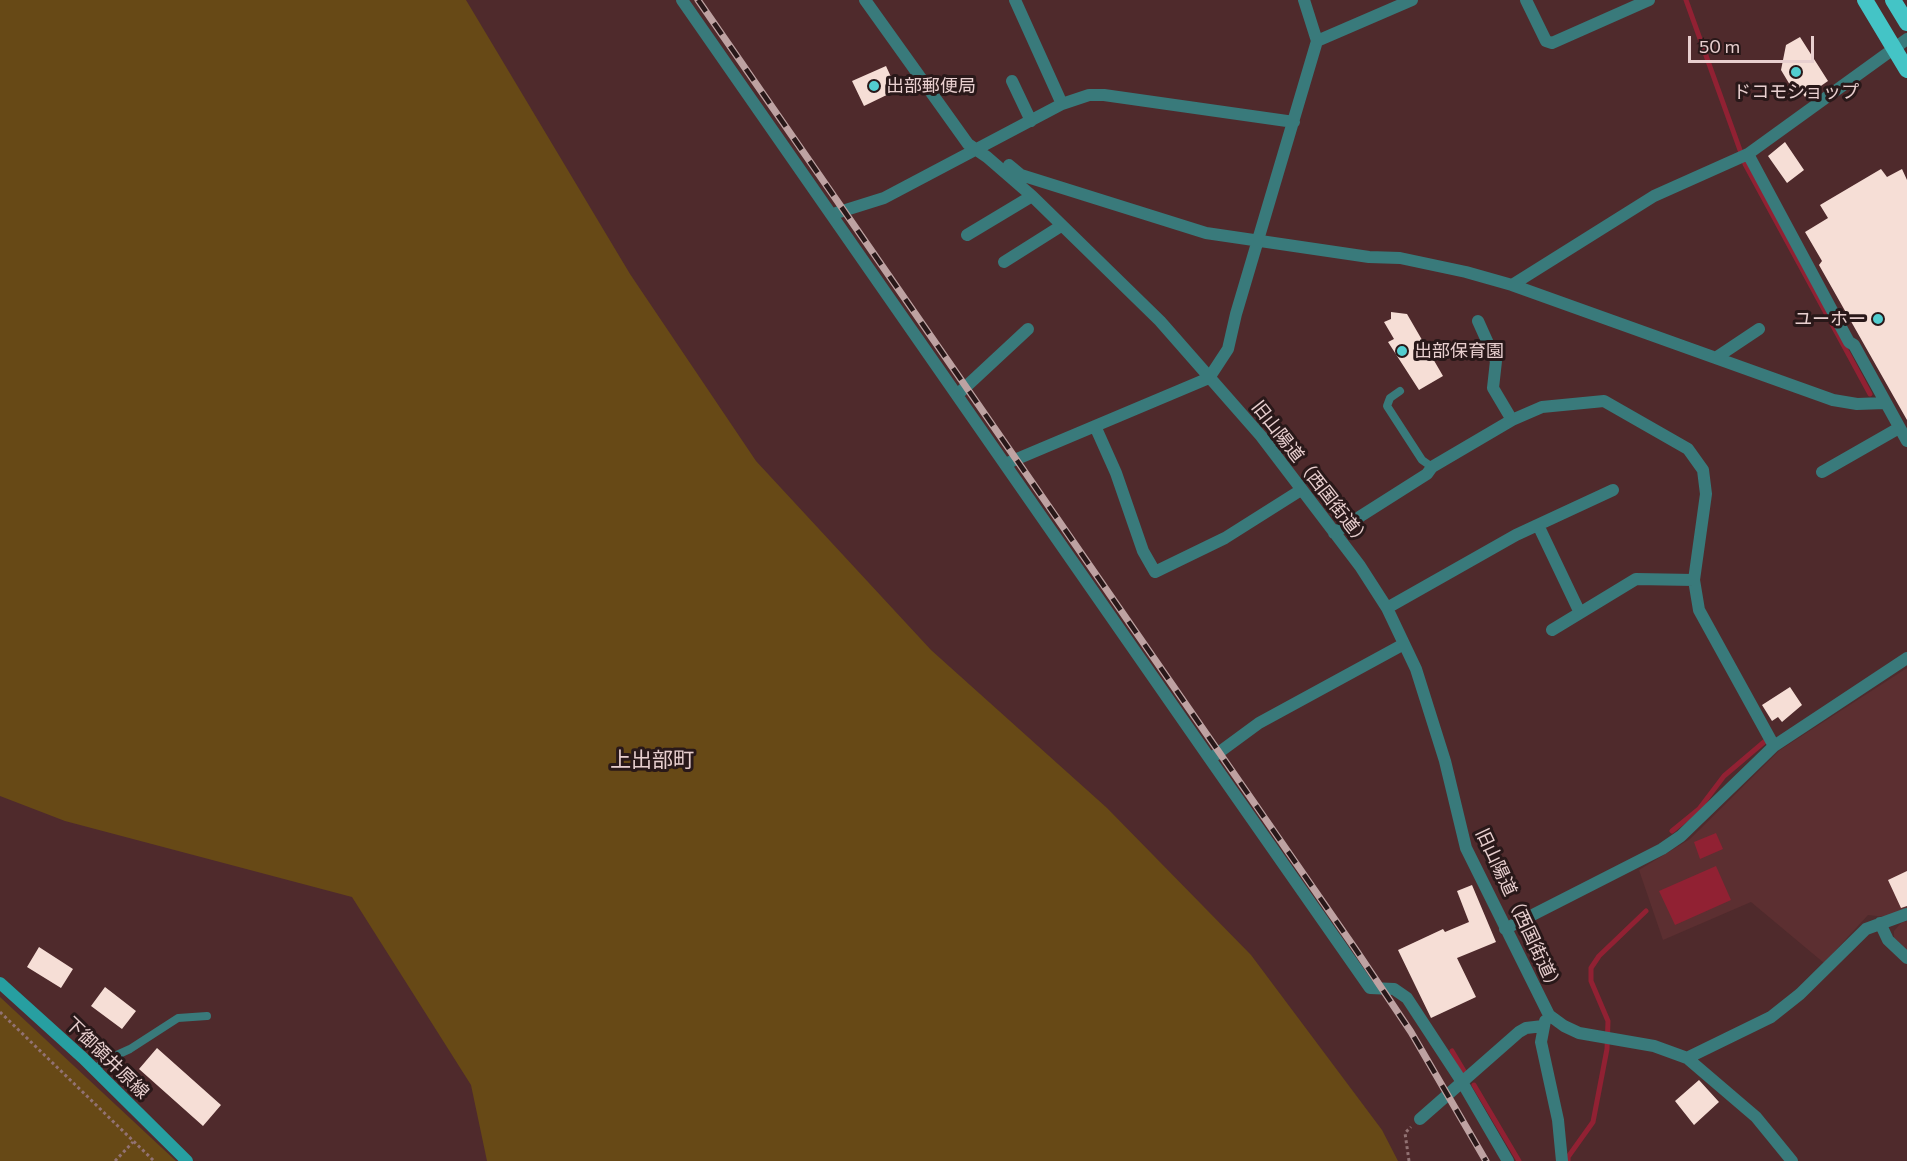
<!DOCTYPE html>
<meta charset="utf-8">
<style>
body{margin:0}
#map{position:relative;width:1907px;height:1161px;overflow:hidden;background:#4f2a2c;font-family:Commissioner,sans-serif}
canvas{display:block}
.scale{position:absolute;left:1688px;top:36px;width:126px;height:27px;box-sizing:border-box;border:3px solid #e8cfcf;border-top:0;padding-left:8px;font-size:18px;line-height:21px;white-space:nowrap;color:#e8cfcf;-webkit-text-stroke:4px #291819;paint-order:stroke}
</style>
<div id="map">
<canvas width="1907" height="1161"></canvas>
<div class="scale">50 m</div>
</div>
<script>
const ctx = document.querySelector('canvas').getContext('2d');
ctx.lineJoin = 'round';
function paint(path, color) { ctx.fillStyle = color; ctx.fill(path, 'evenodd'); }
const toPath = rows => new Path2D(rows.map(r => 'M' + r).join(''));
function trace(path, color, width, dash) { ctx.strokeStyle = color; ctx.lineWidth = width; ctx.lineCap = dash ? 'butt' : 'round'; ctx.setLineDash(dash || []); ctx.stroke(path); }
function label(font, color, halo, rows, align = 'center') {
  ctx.font = font + ' Commissioner,"Noto Sans JP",sans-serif'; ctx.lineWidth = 6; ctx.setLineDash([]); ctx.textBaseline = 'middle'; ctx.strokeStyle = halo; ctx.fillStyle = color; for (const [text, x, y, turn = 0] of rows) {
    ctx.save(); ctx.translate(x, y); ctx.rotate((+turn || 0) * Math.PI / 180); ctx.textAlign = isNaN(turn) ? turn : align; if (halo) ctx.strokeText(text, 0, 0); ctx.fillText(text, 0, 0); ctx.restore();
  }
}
paint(toPath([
 [1907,668,1907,910,1886,917,1868,915,1824,963,1751,902,1663,940,1639,870,1690,839,1780,750],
 [1907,921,1907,951,1894,939,1894,931,1901,923]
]), '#5c2f31');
paint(toPath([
 [0,0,466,0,630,274,756,461,931,650,1107,808,1251,955,1382,1130,1398,1161,487,1161,471,1085,352,897,65,821,0,796],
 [0,997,176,1161,0,1161]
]), '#674916');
paint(toPath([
 [1716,833,1723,849,1700,859,1694,842],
 [1716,866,1731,900,1675,925,1659,891]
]), '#912133');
trace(toPath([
 [1686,0,1745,164,1870,394],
 [1672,831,1699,809,1724,776,1764,742],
 [1452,1051,1464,1071],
 [1474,1085,1519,1161],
 [1568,1161,1568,1157,1593,1122,1607,1049,1608,1021,1591,981,1591,968,1599,956,1646,911]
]), '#912133', 5);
paint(toPath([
 [1800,37,1828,81,1805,97,1798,87,1793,90,1781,70,1786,45],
 [886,66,897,90,864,106,852,81],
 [1785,142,1804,170,1787,183,1768,156],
 [1881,169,1887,177,1902,169,1907,180,1907,420,1819,265,1822,261,1805,232,1828,218,1820,205],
 [1391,312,1407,314,1443,376,1419,390,1388,342,1394,339,1384,322,1391,319],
 [1790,687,1802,705,1782,722,1778,717,1772,721,1762,705],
 [1907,871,1907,906,1901,908,1888,880],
 [1472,885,1496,942,1457,958,1476,997,1431,1018,1398,950,1443,929,1445,932,1469,922,1457,891],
 [39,947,73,969,61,988,27,967],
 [105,987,136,1011,122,1029,91,1006],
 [157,1048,221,1105,203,1126,139,1069],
 [1699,1080,1719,1102,1694,1125,1675,1101]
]), '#f6ded6');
trace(toPath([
 [0,1012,154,1161],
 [115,1161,133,1142],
 [1409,1161,1405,1133,1411,1127]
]), '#927273', 3, [3, 3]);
trace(toPath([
 [1400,391,1390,398,1387,406,1422,460,1432,467],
 [94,1070,108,1059,130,1049,178,1018,207,1016]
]), '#397a7b', 8);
trace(toPath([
 [682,0,1210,759,1259,723,1404,644],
 [865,0,968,144,987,157,1032,196,1160,321,1261,436,1360,566,1387,608,1416,669,1445,761,1466,848,1549,1015,1564,1026,1579,1033,1654,1046,1687,1058,1756,1117,1792,1161],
 [1015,0,1062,104],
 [1304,0,1317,41],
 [1526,0,1546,41,1552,43,1649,0],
 [1012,81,1031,121],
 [1748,154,1849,342,1854,345,1907,441],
 [1009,165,1021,175,1206,233,1369,257,1400,258,1466,272,1512,285,1833,400,1857,404,1885,403],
 [833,214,884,198,1062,104,1089,95,1104,95,1294,122],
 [967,235,1032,196],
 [1004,262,1061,226],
 [1512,285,1654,196,1748,154,1907,39],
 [1478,321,1496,361,1493,388,1512,420],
 [1717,357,1759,329],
 [957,395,1028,329],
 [1095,426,1116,473,1143,551,1155,572,1225,538,1301,490],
 [1005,464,1209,378,1228,349,1236,314,1317,41,1412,0],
 [1822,472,1899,428],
 [1538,525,1580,613],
 [1334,533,1427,474,1432,467,1512,420,1542,407,1604,401,1688,449,1703,470,1706,494,1694,580,1699,610,1774,746],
 [1387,608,1516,535,1613,490],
 [1552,630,1636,579,1694,580],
 [1210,759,1370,988,1394,989,1407,998,1462,1082,1508,1161],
 [1880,923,1888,940,1907,958],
 [1505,929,1662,849,1681,836,1774,746,1907,658],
 [1545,1021,1541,1042,1558,1120,1562,1161],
 [1687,1058,1771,1017,1800,994,1866,929,1907,914],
 [1420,1119,1519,1032,1526,1028,1543,1026]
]), '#397a7b', 12);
trace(toPath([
 [0,983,83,1058,187,1161]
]), '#279fa1', 12);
trace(toPath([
 [1865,0,1907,70],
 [1893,0,1907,23]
]), '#44c4c6', 16);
const rail = toPath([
 [698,0,1354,947,1411,1032,1486,1161]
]);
trace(rail, '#bea2a2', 7);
trace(rail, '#291819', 4.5, [14]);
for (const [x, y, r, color] of [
 [1796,72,6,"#52cdcf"],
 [874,86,6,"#52cdcf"],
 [1878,319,6,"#52cdcf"],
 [1402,351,6,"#52cdcf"]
]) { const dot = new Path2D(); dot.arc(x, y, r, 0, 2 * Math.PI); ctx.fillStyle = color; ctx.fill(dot); trace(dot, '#291819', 2); }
label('18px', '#e8cfcf', '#291819', [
 ["出部郵便局",886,86],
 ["ドコモショップ",1796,92,"center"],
 ["ユーホー",1866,319,"right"],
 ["出部保育園",1414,351]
], 'left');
label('18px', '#e8cfcf', '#291819', [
 ["旧山陽道（西国街道）",1311,474,52],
 ["旧山陽道（西国街道）",1519,911,65],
 ["下御領井原線",107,1058,44]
]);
label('21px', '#e8cfcf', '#291819', [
 ["上出部町",652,760]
]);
</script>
